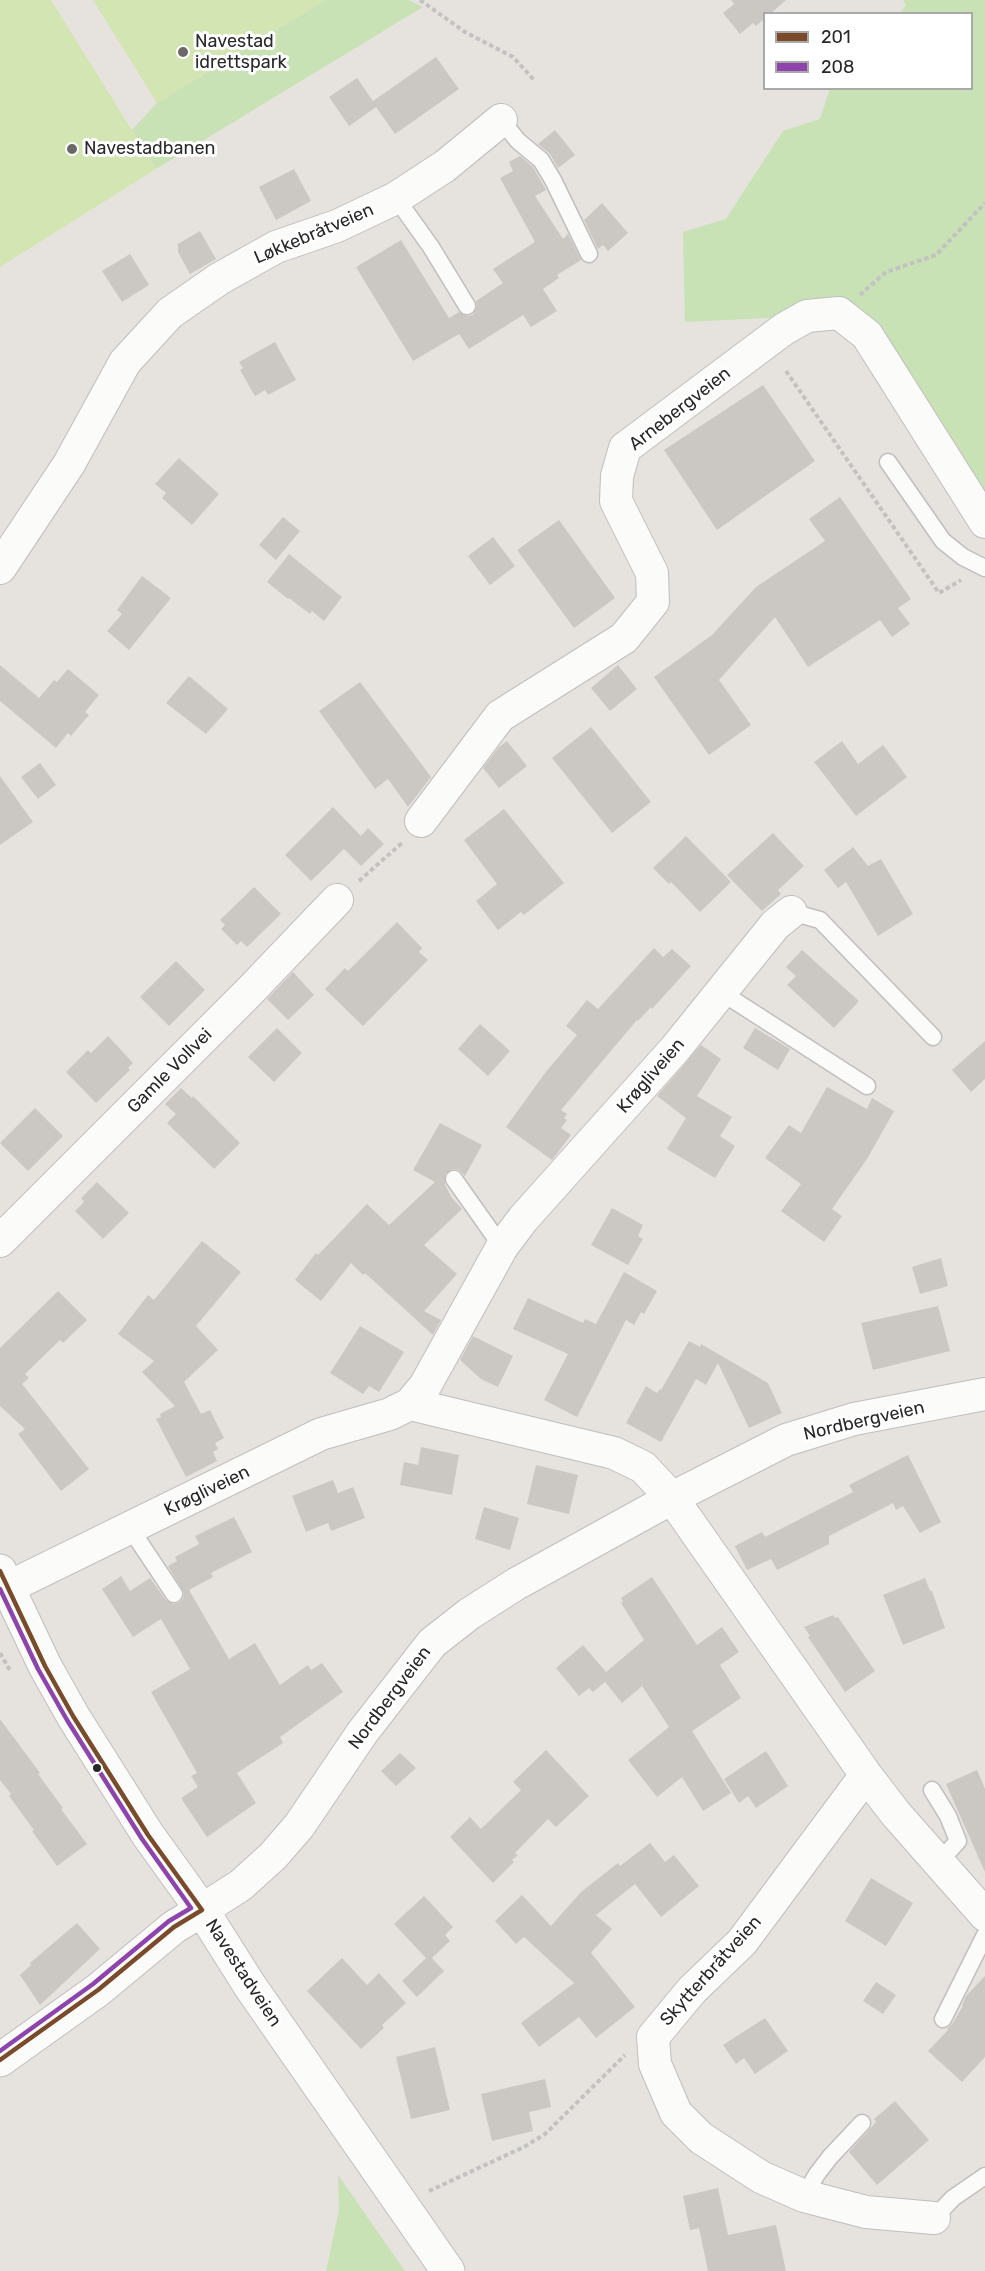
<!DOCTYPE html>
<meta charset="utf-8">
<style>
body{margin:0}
#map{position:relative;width:985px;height:2271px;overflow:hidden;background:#e6e2dd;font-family:Rubik,sans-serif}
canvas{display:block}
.legend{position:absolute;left:763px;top:12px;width:210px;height:78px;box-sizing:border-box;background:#fff;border:2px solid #a9a9a9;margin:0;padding:8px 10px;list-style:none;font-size:18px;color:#282828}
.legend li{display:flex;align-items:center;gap:12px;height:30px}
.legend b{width:30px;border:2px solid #a9a9a9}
</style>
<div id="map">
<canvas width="985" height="2271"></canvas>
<ul class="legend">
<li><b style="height:8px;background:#7a4b2a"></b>201</li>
<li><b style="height:8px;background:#8e44ad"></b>208</li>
</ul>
</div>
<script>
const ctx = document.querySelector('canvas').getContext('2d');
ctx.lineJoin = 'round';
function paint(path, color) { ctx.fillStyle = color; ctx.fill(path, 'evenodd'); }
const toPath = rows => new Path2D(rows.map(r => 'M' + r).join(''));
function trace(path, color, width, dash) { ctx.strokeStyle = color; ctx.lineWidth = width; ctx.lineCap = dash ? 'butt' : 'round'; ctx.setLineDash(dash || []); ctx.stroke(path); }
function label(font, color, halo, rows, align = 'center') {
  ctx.font = font + ' Rubik,sans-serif'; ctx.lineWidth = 6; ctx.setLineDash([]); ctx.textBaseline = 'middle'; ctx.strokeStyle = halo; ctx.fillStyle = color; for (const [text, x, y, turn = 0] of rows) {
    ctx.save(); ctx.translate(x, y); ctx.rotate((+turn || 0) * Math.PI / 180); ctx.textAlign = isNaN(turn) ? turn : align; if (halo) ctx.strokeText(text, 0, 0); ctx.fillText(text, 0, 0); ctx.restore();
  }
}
paint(toPath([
 [325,0,408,0,423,7,156,169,132,130,157,103],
 [903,0,985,0,985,522,867,335,807,316,685,322,683,232,726,219,783,131,820,119,830,89,972,88,972,14,899,13,906,6],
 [338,2175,405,2271,326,2271,339,2210]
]), '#c8e1b5');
paint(toPath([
 [0,0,51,0,156,169,0,267],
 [93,0,325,0,157,103]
]), '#d3e5b3');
paint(toPath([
 [731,0,786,0,770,14,765,14,765,18,756,26,753,23,740,34,723,13,734,4],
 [436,57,459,89,395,134,376,107,349,126,329,97,357,78,373,101],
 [555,130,575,155,558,168,550,154,538,144],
 [520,156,533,167,546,190,535,196,563,239,568,234,581,260,557,275,559,278,543,289,557,311,531,327,523,315,469,349,455,328,459,334,413,361,356,267,401,240,449,318,459,312,467,316,473,315,477,306,476,301,503,283,493,269,535,242,500,178,513,171,509,162],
 [294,169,311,201,276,220,259,187],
 [602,203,628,233,608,251,603,245,598,249,584,220],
 [200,231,216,259,190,274,178,252,178,244],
 [130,254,149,285,122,302,102,271],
 [275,342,296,380,268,395,265,390,255,396,240,370,243,368,239,362],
 [763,385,815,461,717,530,664,450],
 [179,458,219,494,192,525,162,498,166,493,155,484],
 [840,497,911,599,898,608,910,624,892,637,880,620,808,667,775,617,719,680,751,725,709,755,654,677,712,635,756,587,825,541,809,519],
 [283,517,300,531,276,560,259,545],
 [559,520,615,598,574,628,517,550],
 [493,537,515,566,490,585,468,556],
 [289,554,342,597,324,621,312,611,310,614,289,598,288,599,267,582],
 [142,576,171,598,129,650,107,631,122,614,117,610],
 [0,665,39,698,54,680,57,682,68,669,99,695,85,712,89,715,71,736,68,733,56,748,0,701],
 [618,665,637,689,610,711,591,688],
 [189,676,228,709,206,734,166,703],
 [360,682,431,777,408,807,388,779,375,789,319,711],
 [591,727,651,802,612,833,552,758],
 [507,741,527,766,499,788,483,768,498,748],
 [842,741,858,764,883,745,907,777,856,816,814,762],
 [40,763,56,785,38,799,21,777],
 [0,776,33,822,0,845],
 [333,807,361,836,368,828,384,844,361,866,344,849,311,881,285,855],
 [504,809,564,883,524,915,521,912,498,930,476,901,497,884,464,840],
 [773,833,804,866,778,890,781,894,762,911,727,875],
 [686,836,731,882,700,912,671,882,669,884,653,868],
 [853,847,868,866,881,859,913,914,878,936,846,882,838,888,824,870],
 [254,887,281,914,247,947,241,941,237,945,221,929,225,925,220,920],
 [397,922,422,948,419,952,428,960,363,1026,325,989,345,968,348,971],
 [654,948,663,957,672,949,691,966,652,1009,651,1007,638,1021,637,1020,561,1110,567,1114,564,1118,567,1120,561,1128,571,1135,552,1160,506,1127,545,1073,577,1035,566,1026,587,1000,598,1009],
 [802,950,859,1001,834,1028,787,985,796,976,786,967],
 [176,961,205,990,169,1026,140,997],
 [293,972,314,995,288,1020,267,999],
 [480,1024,510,1051,488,1076,458,1049],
 [277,1028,302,1053,274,1082,248,1057],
 [755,1028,790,1049,778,1070,743,1048],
 [108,1036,133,1063,128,1068,130,1070,96,1103,66,1072,88,1050,91,1053],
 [985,1041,985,1079,971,1092,952,1070],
 [701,1045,721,1059,697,1096,732,1117,720,1136,735,1146,715,1178,667,1149,686,1118,657,1096],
 [827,1087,867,1109,872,1098,894,1111,867,1159,832,1209,842,1216,824,1242,781,1211,801,1184,765,1158,789,1125,801,1133],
 [181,1088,192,1098,193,1096,240,1143,214,1169,167,1123,176,1114,165,1104],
 [35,1108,63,1136,28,1171,0,1143],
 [440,1123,482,1145,465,1176,459,1170,454,1169,445,1174,445,1185,452,1198,462,1209,424,1245,457,1274,424,1311,441,1320,433,1335,365,1273,363,1275,351,1263,321,1301,295,1280,316,1253,318,1255,367,1204,389,1225,435,1182,413,1170],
 [97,1182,129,1213,103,1239,75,1211,84,1202,81,1198],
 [612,1208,643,1225,638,1236,643,1239,628,1265,591,1245],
 [202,1241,241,1272,196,1326,218,1350,184,1382,201,1414,210,1410,224,1438,215,1443,218,1449,213,1452,217,1461,186,1477,156,1419,161,1417,160,1414,175,1406,142,1372,154,1361,118,1334,148,1295,154,1300],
 [941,1258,948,1286,920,1294,912,1267],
 [624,1272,657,1291,644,1314,641,1312,634,1325,626,1320,577,1417,544,1400,568,1354,513,1329,528,1298,583,1323,585,1319,596,1324],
 [58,1291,87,1320,63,1343,60,1340,25,1374,29,1378,22,1384,89,1469,61,1491,18,1434,25,1429,0,1406,0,1348],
 [938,1306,950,1351,873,1370,861,1323],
 [360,1326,404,1352,379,1392,369,1386,363,1394,330,1373],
 [473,1336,513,1356,498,1387,481,1379,460,1360],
 [689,1341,700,1347,701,1344,768,1383,782,1413,749,1428,718,1363,706,1385,696,1379,661,1442,626,1423,646,1386,657,1393,660,1389,661,1390],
 [421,1447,459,1455,452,1495,400,1485,404,1462,418,1465],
 [908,1455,941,1522,920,1533,903,1506,896,1510,893,1503,829,1536,829,1544,777,1570,771,1559,747,1570,735,1546,762,1532,765,1537,853,1492,849,1485],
 [536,1465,578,1475,569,1514,527,1504],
 [333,1480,338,1493,353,1487,365,1518,331,1531,328,1523,306,1532,292,1496],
 [484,1507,519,1518,510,1550,475,1539],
 [234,1517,252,1552,211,1573,213,1577,189,1590,229,1659,255,1643,280,1685,308,1665,311,1670,322,1663,343,1692,280,1737,283,1743,237,1773,256,1803,207,1837,181,1798,198,1787,191,1776,197,1773,151,1692,190,1669,161,1619,133,1637,102,1589,121,1576,130,1591,150,1578,166,1600,174,1604,179,1603,183,1599,184,1593,168,1566,177,1561,175,1557,199,1544,195,1536],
 [652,1577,697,1645,722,1627,739,1652,720,1665,741,1698,692,1731,731,1793,703,1811,682,1777,657,1797,628,1760,669,1727,642,1686,622,1703,605,1682,593,1692,589,1688,579,1696,556,1668,583,1645,606,1672,644,1640,621,1603,623,1602,621,1598],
 [925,1578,930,1591,932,1591,945,1628,903,1645,883,1595],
 [833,1615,835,1618,838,1617,875,1671,845,1692,808,1637,810,1636,804,1627],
 [0,1719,40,1773,38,1774,63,1808,61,1809,87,1844,57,1866,32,1831,34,1830,9,1796,11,1794,0,1780],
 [546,1750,589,1796,556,1827,548,1819,515,1853,518,1855,512,1860,514,1862,493,1883,450,1837,470,1817,481,1829,521,1790,513,1782],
 [766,1751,788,1786,756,1808,748,1796,739,1803,724,1779],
 [400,1753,416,1768,396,1786,381,1771],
 [977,1770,985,1789,985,1872,946,1784],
 [650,1843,665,1862,674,1855,699,1886,661,1917,635,1884,596,1915,612,1929,591,1953,635,2007,596,2038,579,2017,539,2047,521,2023,574,1983,524,1937,516,1944,495,1921,522,1895,551,1926,581,1892,618,1863,620,1866],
 [871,1878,913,1903,886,1946,845,1921],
 [424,1896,453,1927,445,1935,450,1941,432,1958,444,1971,417,1997,402,1981,426,1958,394,1924],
 [77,1923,100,1949,40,2005,20,1975,31,1965,30,1963],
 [342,1958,367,1985,379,1973,406,2003,382,2025,384,2028,361,2049,307,1991],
 [985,1976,985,2057,962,2082,928,2051,948,2030,947,2029,952,2024,963,2006,962,2005,966,1996],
 [876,1982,896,1995,883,2014,863,2001],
 [765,2018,788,2051,755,2074,744,2058,736,2064,723,2045],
 [435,2047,450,2110,411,2119,396,2057],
 [545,2079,551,2107,529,2112,533,2131,492,2141,481,2094],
 [895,2101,929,2140,877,2185,849,2152,876,2122,874,2119],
 [718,2188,728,2235,776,2225,786,2271,708,2271,699,2228,690,2230,683,2196]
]), '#cbc8c4');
const lane = toPath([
 [501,120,518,141,541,160,553,180,589,254],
 [396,198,431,247,467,306],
 [888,462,943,541,963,557,985,568],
 [791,912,820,920,933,1037],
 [721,992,867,1086],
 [454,1179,502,1247],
 [130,1528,174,1594],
 [932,1790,948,1816,958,1841,938,1863],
 [943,2019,985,1935],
 [804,2196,817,2174,830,2157,862,2123],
 [934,2218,953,2198,985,2176]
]);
const street = toPath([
 [0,568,69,464,125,362,170,313,219,279,276,247,337,226,396,198,445,166,501,120],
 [421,821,500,716,624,638,653,602,652,573,616,501,617,476,625,448,784,329,807,316,839,313,867,335,985,522],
 [0,1241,248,993,337,900],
 [410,1404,425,1386,502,1247,523,1219,675,1049,775,925,791,912],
 [7,1588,321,1434,390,1414,410,1404,614,1453,643,1467,672,1498,866,1775,896,1814,985,1915],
 [866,1775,742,1942,692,1990,653,2037,655,2064,676,2113,701,2138,761,2177,804,2196,866,2212,934,2218],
 [202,1910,241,1885,273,1856,299,1826,362,1733,432,1643,469,1614,516,1584,672,1498,786,1440,854,1419,985,1394]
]);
const secondary = toPath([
 [0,1571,45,1666,73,1716,148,1835,202,1910,250,1986,448,2271],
 [0,2060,98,1990,174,1927,202,1910]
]);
trace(lane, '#c0bebf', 19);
trace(street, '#c0bebf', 34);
trace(secondary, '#c0bebf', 35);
trace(toPath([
 [420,0,465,32,513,57,534,80],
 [860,295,886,272,936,255,985,203],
 [786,371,939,593,961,580],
 [359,881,403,842],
 [0,1653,11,1672],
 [429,2191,524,2147,545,2134,625,2055]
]), '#c3c2c2', 4, [4.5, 3]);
trace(lane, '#fbfbfa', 16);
trace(street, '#fbfbfa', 32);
trace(secondary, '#fbfbfa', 33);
trace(toPath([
 [0,1571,45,1666,73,1716,148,1835,202,1910,174,1927,98,1990,0,2060]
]), '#7a4b2a', 4.5);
trace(toPath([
 [0,1589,38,1669,67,1720,142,1839,191,1908,169,1921,93,1984,0,2051]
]), '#8e44ad', 4.5);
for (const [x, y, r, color] of [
 [183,52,6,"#6a6967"],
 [72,149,6,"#6a6967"],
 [97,1768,5,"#282828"]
]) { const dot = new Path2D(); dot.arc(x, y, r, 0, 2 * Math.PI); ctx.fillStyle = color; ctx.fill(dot); trace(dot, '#fff', 2); }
label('18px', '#282828', '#fff', [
 ["Navestad",195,42],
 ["idrettspark",195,63],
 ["Navestadbanen",84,149]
], 'left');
label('18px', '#282828', '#fff', [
 ["Løkkebråtveien",314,234,-23],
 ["Arnebergveien",680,409,-38],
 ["Gamle Vollvei",170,1071,-45],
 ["Krøgliveien",651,1076,-49],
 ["Nordbergveien",864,1421,-13],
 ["Krøgliveien",207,1491,-26],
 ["Nordbergveien",390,1698,-53],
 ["Skytterbråtveien",711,1971,-48],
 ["Navestadveien",243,1973,57]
]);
</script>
